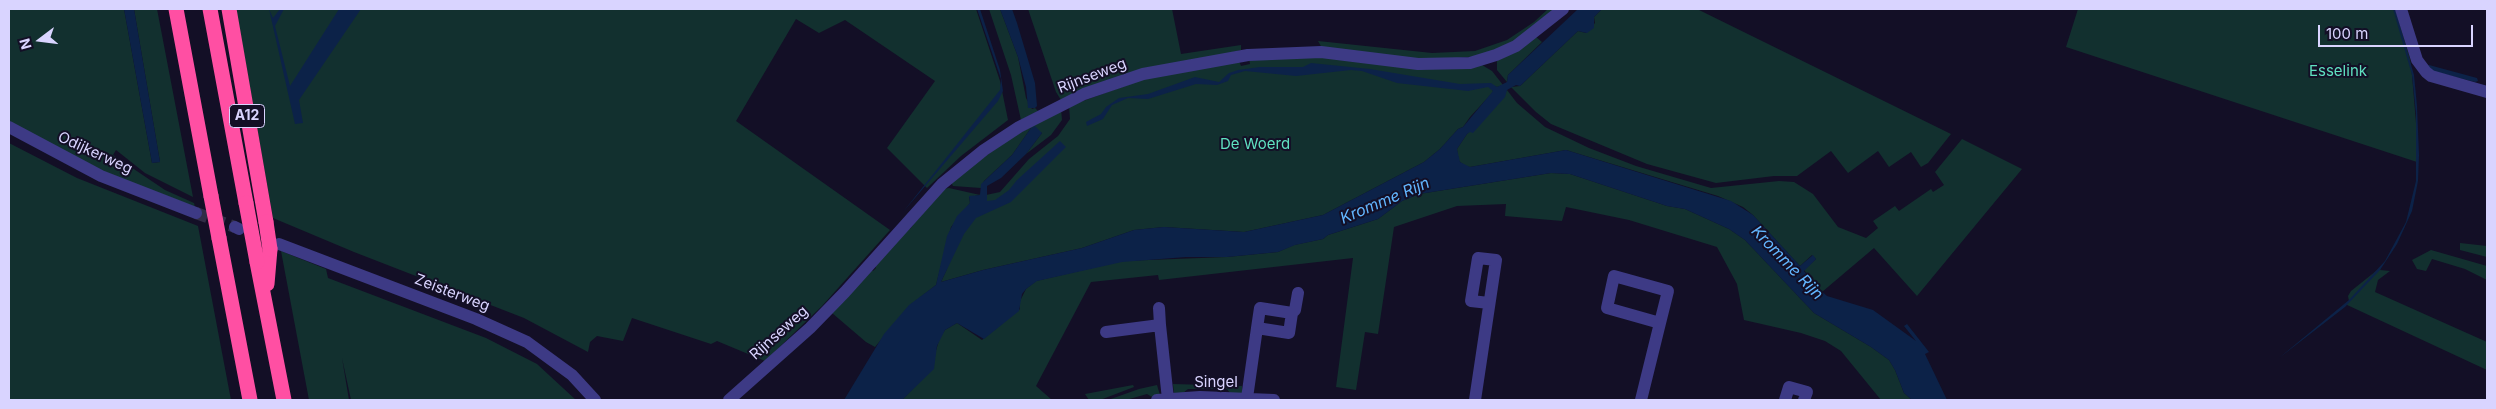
<!DOCTYPE html>
<style>
body{margin:0}
#map{position:relative;width:2496px;height:409px;overflow:hidden;background:#130f26;font-family:Inter,sans-serif}
canvas{display:block}
.frame{position:absolute;inset:0;border:10px solid #d9d4ff;pointer-events:none}
.north{position:absolute;left:15px;top:15px;width:50px;height:50px;-webkit-text-stroke:4px #130f26;paint-order:stroke;rotate:255deg;font-size:14px;font-weight:700;line-height:20px;text-align:center;color:#d9d4ff}
.north::after{content:'';display:block;margin:auto;width:18px;height:22px;background:#d9d4ff;clip-path:polygon(50% 0,100% 100%,50% 72%,0 100%)}
.scale{position:absolute;left:2318px;top:25px;width:155px;height:22px;box-sizing:border-box;border:2px solid #d9d4ff;border-top:0;padding-left:6px;font-size:15px;line-height:18px;white-space:nowrap;color:#d9d4ff;-webkit-text-stroke:4px #130f26;paint-order:stroke}
</style>
<div id="map">
<canvas width="2496" height="409"></canvas>
<div class="frame"></div>
<div class="north">N</div>
<div class="scale">100 m</div>
</div>
<script>
const ctx = document.querySelector('canvas').getContext('2d');
ctx.lineJoin = 'round';
function paint(path, color) { ctx.fillStyle = color; ctx.fill(path, 'evenodd'); }
const toPath = rows => new Path2D(rows.map(r => 'M' + r).join(''));
function trace(path, color, width, dash) { ctx.strokeStyle = color; ctx.lineWidth = width; ctx.lineCap = dash ? 'butt' : 'round'; ctx.setLineDash(dash || []); ctx.stroke(path); }
function label(font, color, halo, rows, align = 'center') {
  ctx.font = font + ' Inter,sans-serif'; ctx.lineWidth = 4; ctx.setLineDash([]); ctx.textBaseline = 'middle'; ctx.strokeStyle = halo; ctx.fillStyle = color; for (const [text, x, y, turn = 0] of rows) {
    ctx.save(); ctx.translate(x, y); ctx.rotate((+turn || 0) * Math.PI / 180); ctx.textAlign = isNaN(turn) ? turn : align; if (halo) ctx.strokeText(text, 0, 0); ctx.fillText(text, 0, 0); ctx.restore();
  }
}
paint(toPath([
 [9,9,124,9,152,163,160,162,134,9,157,9,193,197,145,173,116,150,113,155,165,190,194,203,195,207,105,172,9,122],
 [236,9,976,9,1000,81,1008,120,961,156,927,188,887,148,935,81,845,20,819,33,796,19,736,121,890,230,822,306,765,361,717,341,711,344,632,318,623,341,597,336,590,342,588,352,524,318,354,252,273,218],
 [989,9,1000,9,1018,57,1026,98,1032,109,1035,108,1038,111,1021,120,1011,75],
 [1028,9,1172,9,1181,54,1241,45,1241,50,1061,100,1056,92],
 [1548,9,1556,9,1524,36,1486,55,1433,61,1322,48,1318,41,1432,53,1475,51,1507,40,1534,22],
 [1602,9,1697,9,1951,134,1928,163,1921,167,1911,152,1889,167,1878,151,1848,173,1831,151,1797,176,1774,176,1716,183,1647,164,1551,124,1536,112,1511,87,1520,86,1578,31,1586,33,1595,23,1594,17],
 [2078,9,2395,9,2410,59,2412,75,2417,135,2417,162,2066,47],
 [1536,37,1542,42,1508,75,1507,82,1497,70,1497,61],
 [1289,56,1482,65,1492,71,1503,85,1497,87,1491,85,1493,92,1470,117,1463,127,1458,129,1440,149,1424,162,1323,215,1244,232,1164,227,1134,230,1082,248,983,270,941,282,947,269,950,240,982,191,986,195,1000,192,1029,159,1058,136,1070,119,1069,106,1147,78,1239,61,1241,66,1250,64,1249,59],
 [1507,90,1517,103,1545,127,1589,148,1636,166,1711,188,1779,181,1794,182,1813,194,1838,227,1866,238,1878,228,1873,221,1895,206,1899,211,1931,189,1933,192,1944,185,1935,172,1962,139,2022,169,1917,296,1874,248,1822,292,1804,270,1816,259,1812,255,1800,266,1753,215,1743,207,1718,196,1566,150,1470,167,1465,166,1458,160,1457,149,1467,134],
 [1061,109,1062,120,1051,135,1026,154,1042,133,1031,128,1012,155,984,181,981,188,953,186,952,184,952,181,1006,141],
 [9,143,77,178,198,226,231,400,9,400],
 [1551,173,1570,174,1667,206,1685,209,1729,229,1745,240,1814,313,1871,347,1889,360,1895,370,1904,393,1912,400,1881,400,1841,351,1825,341,1801,333,1744,320,1737,284,1717,247,1629,220,1566,207,1562,221,1505,216,1506,204,1457,206,1394,227,1378,334,1365,332,1356,390,1336,387,1353,258,1159,280,1158,275,1091,282,1036,386,1052,400,902,400,930,371,940,337,945,330,957,323,982,340,1020,309,1019,303,1026,289,1036,281,1122,261,1227,257,1278,252,1294,245,1323,239,1328,235,1378,219,1402,201,1419,194],
 [949,188,980,195,969,197,970,203,951,227,936,285,909,306,875,347,866,342,832,313,871,270,873,271,876,268,875,264,906,228,910,229,913,225,912,223,943,189],
 [2460,243,2487,246,2487,257,2460,250],
 [2431,250,2487,266,2487,280,2465,269,2432,259,2426,271,2417,269,2412,260],
 [281,251,326,269,328,278,486,338,537,364,576,400,351,400,342,358,349,400,309,400],
 [2381,267,2380,270,2390,271,2378,280,2375,292,2487,342,2487,370,2345,304,2349,301,2348,296,2351,291],
 [1173,384,1242,386,1242,393,1230,393,1227,389,1188,389,1183,393,1174,393],
 [1133,385,1134,387,1100,400,1089,400,1085,394],
 [1157,385,1160,395,1152,397,1147,394,1126,400,1108,400,1139,389]
]), '#12302f');
paint(toPath([
 [124,9,134,9,160,162,152,163],
 [269,9,273,18,280,9,284,9,275,26,290,86,339,9,361,9,299,100,303,123,295,124],
 [977,9,980,9,1000,70,1003,91,998,101,903,212,1000,90,1001,79],
 [1000,9,1012,9,1017,23,1035,83,1037,106,1035,108,1028,108,1026,87,1018,57],
 [1578,9,1602,9,1594,17,1594,28,1587,33,1578,31,1520,86,1516,85,1507,90,1505,97,1473,133,1470,132,1467,134,1457,149,1460,162,1470,167,1566,150,1731,201,1753,215,1800,266,1813,255,1816,259,1804,271,1816,286,1827,296,1873,310,1916,341,1904,326,1907,324,1929,352,1925,354,1947,400,1912,400,1904,393,1895,370,1889,360,1871,347,1814,313,1745,240,1729,229,1685,209,1667,206,1570,174,1551,173,1419,194,1402,201,1378,219,1328,235,1323,239,1295,245,1278,252,1227,257,1186,257,1122,262,1037,281,1026,289,1022,294,1019,311,984,339,957,323,945,330,937,346,934,369,902,400,844,400,884,334,909,305,936,285,947,236,957,216,970,203,969,196,980,195,981,184,1012,155,1031,128,1035,126,1042,133,1026,154,1001,178,987,186,987,201,995,200,1009,190,1017,180,1060,141,1066,147,1011,202,976,218,964,234,941,282,983,270,1082,248,1134,230,1164,227,1244,232,1323,215,1424,162,1440,149,1458,129,1463,127,1493,91,1488,87,1468,91,1397,83,1362,71,1351,70,1296,76,1245,71,1231,75,1228,81,1217,85,1196,84,1148,99,1128,98,1112,105,1103,119,1087,126,1086,122,1101,114,1106,107,1119,98,1148,94,1195,77,1219,82,1229,73,1238,70,1260,67,1303,67,1311,63,1370,69,1460,84,1491,83,1497,87,1507,82,1508,75],
 [2393,9,2395,9,2414,75,2417,106,2419,155,2418,181,2412,211,2397,244,2380,270,2345,307,2279,358,2349,300,2385,261,2406,222,2416,181,2416,114,2412,75],
 [2429,65,2477,78,2478,81,2475,82,2428,70,2427,66]
]), '#0c2248');
trace(toPath([
 [196,213,235,227]
]), '#312d47', 12, [12, 6]);
trace(toPath([
 [2401,9,2417,60,2426,72,2431,76,2487,92],
 [9,127,101,176,196,213],
 [235,227,239,229],
 [279,244,476,319,527,342,572,375,595,400],
 [1159,308,1160,325],
 [1292,313,1295,310,1298,293],
 [1106,332,1160,325,1168,399],
 [1247,398,1257,328,1289,333,1292,313,1260,308,1257,328],
 [729,400,810,328,845,292,942,184,984,150,1019,127,1084,94,1143,74,1248,55,1321,52,1418,64,1470,63,1496,55,1516,46,1563,9],
 [1157,400,1200,397,1274,400],
 [1475,400,1496,260,1478,258,1471,301,1489,303],
 [1641,400,1660,323,1668,291,1614,276,1607,308,1660,323],
 [1785,400,1789,387,1807,392,1804,400]
]), '#3d3a85', 12);
trace(toPath([
 [176,9,211,196],
 [210,9,246,203],
 [229,9,266,222],
 [219,238,250,400],
 [257,262,284,400],
 [267,284,270,249]
]), '#ff4fa3', 15);
trace(toPath([
 [211,196,219,238],
 [246,203,257,262],
 [266,222,270,249]
]), '#ff4fa3', 15);
for (const [x, y, w] of [
 [247,116,35]
]) { const box = new Path2D(); box.roundRect(x - w / 2, y - 11.5, w, 23, 4); ctx.fillStyle = '#130f26'; ctx.fill(box); trace(box, '#d9d4ff', 1); }
label('bold 14px', '#d9d4ff', null, [
 ["A12",247,116]
]);
label('15px', '#5fe0c0', '#130f26', [
 ["Esselink",2338,71],
 ["De Woerd",1255,144]
]);
label('15px', '#d9d4ff', '#130f26', [
 ["Rijnseweg",1092,76,-21],
 ["Odijkerweg",95,153,25],
 ["Zeisterweg",452,293,21],
 ["Rijnseweg",779,333,-42],
 ["Singel",1216,382]
]);
label('italic 16px', '#62b6ff', '#130f26', [
 ["Kromme Rijn",1385,201,-23],
 ["Kromme Rijn",1787,263,46]
]);
</script>
